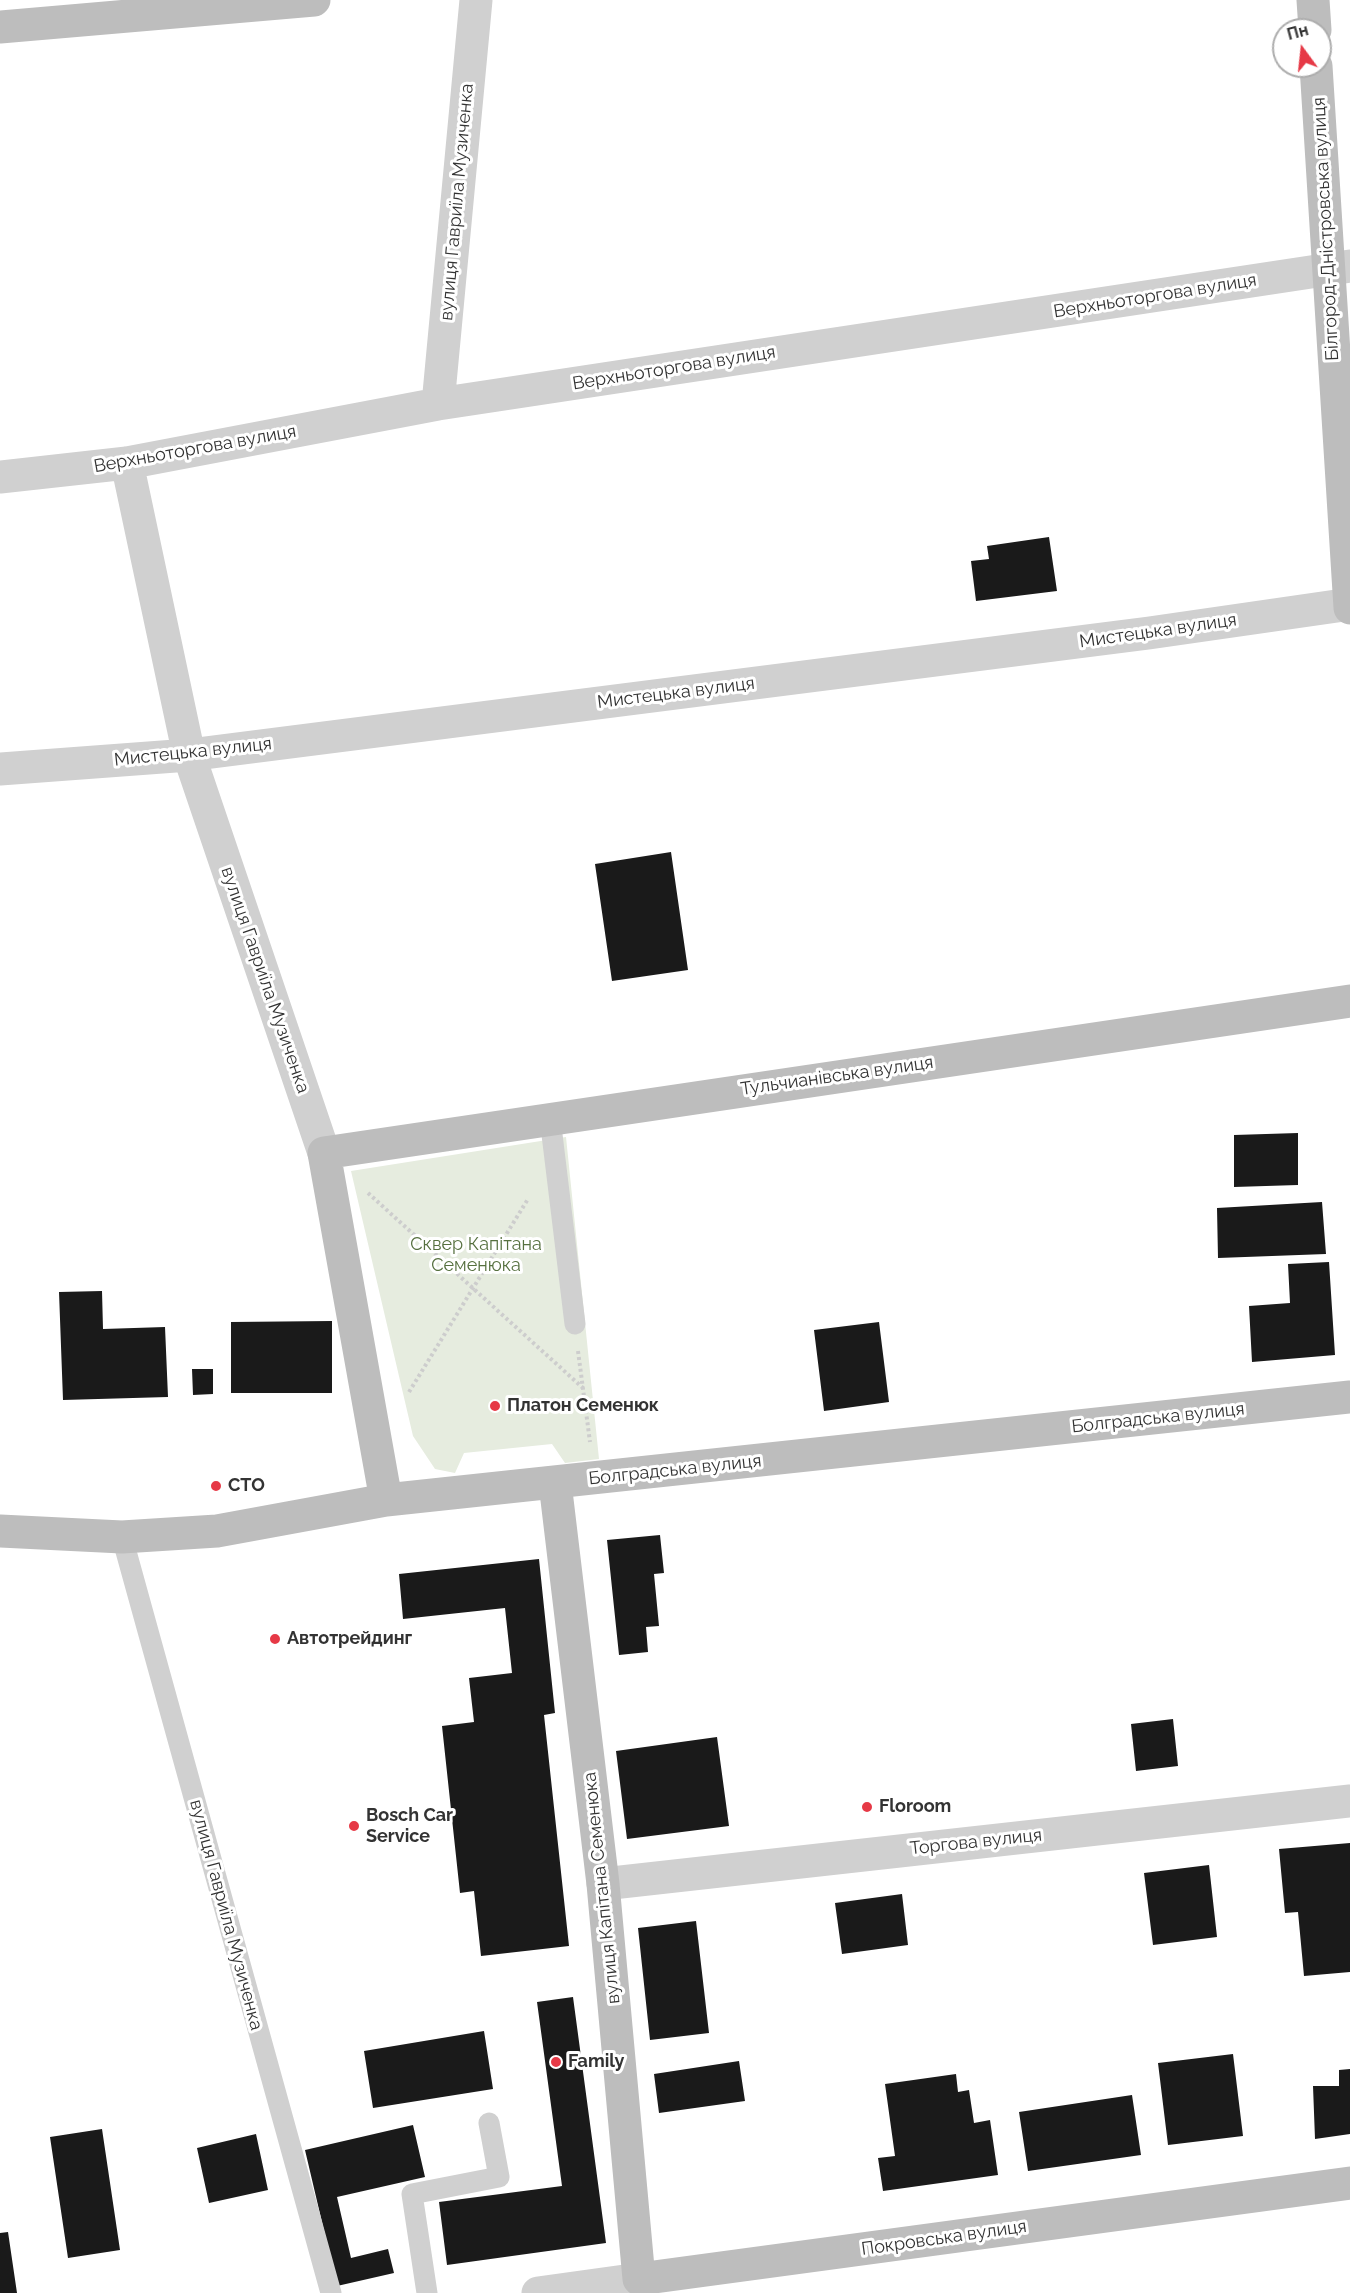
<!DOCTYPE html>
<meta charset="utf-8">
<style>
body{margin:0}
#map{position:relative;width:1350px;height:2293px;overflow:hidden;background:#fff;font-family:Raleway,sans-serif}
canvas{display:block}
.north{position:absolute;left:1272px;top:18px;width:60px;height:60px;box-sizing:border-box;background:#fff;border:2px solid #adadad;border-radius:50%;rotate:345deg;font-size:16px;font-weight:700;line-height:24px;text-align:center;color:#333}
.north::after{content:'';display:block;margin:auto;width:21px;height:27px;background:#e63946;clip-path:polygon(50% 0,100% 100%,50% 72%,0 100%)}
</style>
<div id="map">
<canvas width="1350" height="2293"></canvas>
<div class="north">Пн</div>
</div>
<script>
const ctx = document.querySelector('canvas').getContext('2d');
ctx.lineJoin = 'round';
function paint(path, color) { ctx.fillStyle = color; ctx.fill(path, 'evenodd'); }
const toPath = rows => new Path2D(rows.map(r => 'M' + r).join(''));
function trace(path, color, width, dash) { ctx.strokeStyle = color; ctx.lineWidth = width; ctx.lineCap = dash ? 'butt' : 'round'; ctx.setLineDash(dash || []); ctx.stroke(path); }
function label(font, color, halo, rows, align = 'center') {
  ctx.font = font + ' Raleway,sans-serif'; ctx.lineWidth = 6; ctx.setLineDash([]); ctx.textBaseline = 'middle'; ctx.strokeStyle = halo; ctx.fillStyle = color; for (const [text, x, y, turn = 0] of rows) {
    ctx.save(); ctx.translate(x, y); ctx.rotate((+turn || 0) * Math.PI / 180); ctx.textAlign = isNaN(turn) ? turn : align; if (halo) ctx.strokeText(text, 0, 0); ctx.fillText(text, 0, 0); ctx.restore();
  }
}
paint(toPath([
 [566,1137,599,1459,565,1463,552,1444,464,1453,455,1473,435,1469,413,1436,351,1171]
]), '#e6ecdf');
paint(toPath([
 [1049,537,1057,591,976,601,971,561,989,559,987,546],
 [671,852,688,970,612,981,595,864],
 [1298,1133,1298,1185,1234,1187,1234,1135],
 [1322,1202,1326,1254,1218,1258,1217,1208],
 [1329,1262,1335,1355,1252,1362,1249,1306,1290,1303,1288,1264],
 [102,1291,103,1329,165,1327,168,1397,63,1400,59,1292],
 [332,1321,332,1393,231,1393,231,1322],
 [879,1322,889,1402,824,1411,814,1330],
 [192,1369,213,1369,213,1394,193,1395],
 [660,1535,664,1573,654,1574,659,1626,646,1627,648,1652,619,1655,607,1540],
 [539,1559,555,1713,544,1715,569,1946,481,1956,474,1891,460,1893,442,1726,474,1722,469,1678,512,1673,505,1608,403,1619,399,1574],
 [1173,1719,1178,1766,1136,1771,1131,1724],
 [717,1737,729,1826,627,1839,616,1751],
 [1350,1843,1350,1972,1304,1976,1298,1912,1285,1913,1279,1849],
 [1209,1865,1217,1937,1153,1945,1144,1873],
 [902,1894,908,1945,842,1954,835,1903],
 [696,1921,709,2033,650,2040,638,1928],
 [573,1997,606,2243,447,2265,439,2202,562,2186,537,2002],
 [484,2031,493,2089,373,2108,364,2051],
 [1233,2054,1243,2136,1168,2145,1158,2063],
 [739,2061,745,2101,659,2113,654,2074],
 [1350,2069,1350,2134,1315,2139,1313,2086,1339,2086,1339,2070],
 [956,2074,958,2092,969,2090,974,2123,990,2120,998,2175,883,2191,878,2158,895,2156,885,2084],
 [1132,2095,1141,2155,1028,2171,1019,2112],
 [413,2125,425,2177,337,2197,351,2258,388,2249,394,2273,337,2286,305,2150],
 [102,2129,120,2250,68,2258,50,2137],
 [256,2134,268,2190,209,2203,197,2148],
 [8,2232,17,2293,0,2293,0,2233]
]), '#1a1a1a');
trace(toPath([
 [368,1193,583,1388],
 [578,1351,590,1442],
 [409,1392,528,1199]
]), '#cdcdcd', 4, [3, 3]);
trace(toPath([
 [550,1118,575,1324],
 [122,1537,331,2293],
 [427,2293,412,2194,499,2177,489,2123]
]), '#d0d0d0', 21);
trace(toPath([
 [438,404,476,0],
 [127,463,189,755,324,1153],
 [0,477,127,463,438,404,1350,266],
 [0,769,189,755,1149,633,1350,604],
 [603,1884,1350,1801],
 [538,2293,639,2279,640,2293]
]), '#d0d0d0', 33);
trace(toPath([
 [1313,0,1315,30],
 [0,27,314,0],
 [1316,66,1350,608],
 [555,1483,603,1884,639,2279,1350,2183],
 [386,1500,324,1153,1350,1001],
 [0,1531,122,1537,217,1531,386,1500,1350,1397]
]), '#bdbdbd', 33);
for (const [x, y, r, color] of [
 [495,1406,6,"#e63946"],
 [216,1486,6,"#e63946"],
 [275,1639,6,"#e63946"],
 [867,1807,6,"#e63946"],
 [354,1826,6,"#e63946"],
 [556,2062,6,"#e63946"]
]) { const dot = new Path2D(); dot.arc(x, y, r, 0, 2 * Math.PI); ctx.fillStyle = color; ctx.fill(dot); trace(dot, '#fff', 2); }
label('18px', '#333', '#fff', [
 ["вулиця Гавриїла Музиченка",457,202,-85],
 ["Білгород-Дністровська вулиця",1326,229,-93],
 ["Верхньоторгова вулиця",1155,296,-9],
 ["Верхньоторгова вулиця",674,368,-9],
 ["Верхньоторгова вулиця",195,449,-10],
 ["Мистецька вулиця",1158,631,-8],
 ["Мистецька вулиця",676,693,-7],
 ["Мистецька вулиця",193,752,-6],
 ["вулиця Гавриїла Музиченка",265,980,71],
 ["Тульчианівська вулиця",837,1076,-8],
 ["Болградська вулиця",1158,1418,-6],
 ["Болградська вулиця",675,1470,-6],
 ["Торгова вулиця",976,1842,-6],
 ["вулиця Капітана Семенюка",602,1888,-96],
 ["вулиця Гавриїла Музиченка",226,1915,75],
 ["Покровська вулиця",944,2238,-8]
]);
label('18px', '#56703f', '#fff', [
 ["Сквер Капітана",476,1245],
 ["Семенюка",476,1266]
]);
label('bold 18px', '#333', '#fff', [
 ["Платон Семенюк",507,1406],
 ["СТО",228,1486],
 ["Автотрейдинг",287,1639],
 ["Floroom",879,1807],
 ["Bosch Car",366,1816],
 ["Service",366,1837],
 ["Family",568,2062]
], 'left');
</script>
